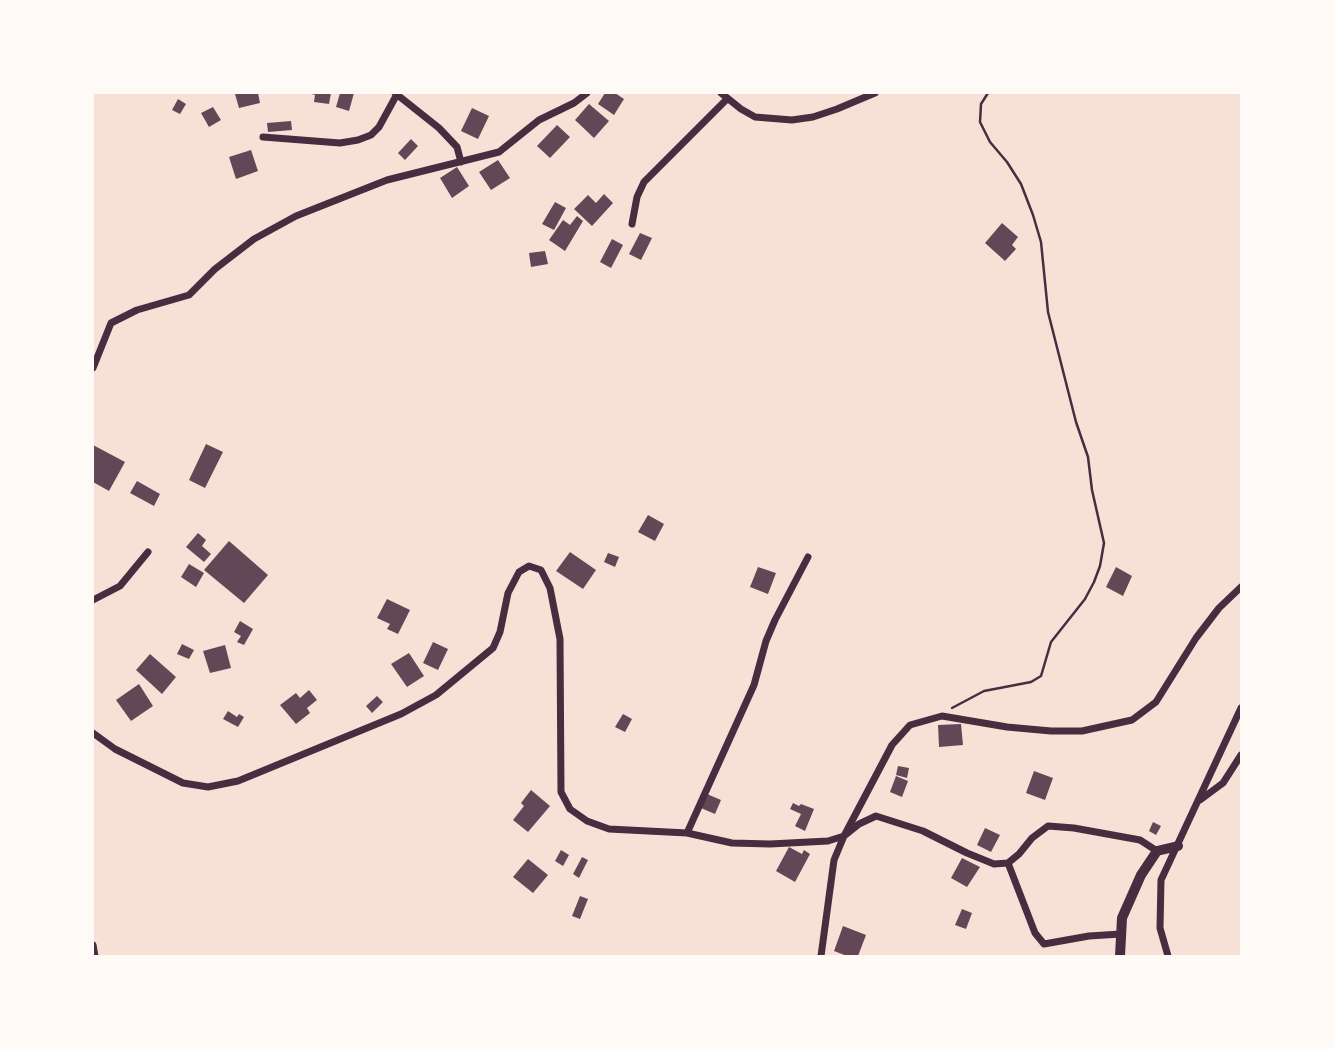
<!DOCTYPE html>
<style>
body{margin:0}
#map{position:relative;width:1334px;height:1049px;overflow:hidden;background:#f7e1d7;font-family:"Alegreya Sans",sans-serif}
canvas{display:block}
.frame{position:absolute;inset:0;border:94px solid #fffaf5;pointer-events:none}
</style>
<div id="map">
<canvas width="1334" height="1049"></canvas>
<div class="frame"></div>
</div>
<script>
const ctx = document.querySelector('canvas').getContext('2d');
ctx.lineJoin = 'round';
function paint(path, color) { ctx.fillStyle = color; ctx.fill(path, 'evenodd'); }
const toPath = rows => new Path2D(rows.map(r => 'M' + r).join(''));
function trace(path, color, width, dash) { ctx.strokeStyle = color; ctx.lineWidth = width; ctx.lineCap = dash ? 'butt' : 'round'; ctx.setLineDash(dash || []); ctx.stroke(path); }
paint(toPath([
 [240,93,258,93,260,103,239,108,235,94],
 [308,93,331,93,329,104,314,102,315,95],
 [340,93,354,93,349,111,336,107],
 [605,93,615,93,624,99,614,115,598,104],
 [178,99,186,104,180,114,172,110],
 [589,104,609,121,594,138,575,120],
 [213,107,221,120,209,127,201,113],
 [472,108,489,116,478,139,461,131],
 [291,121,292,130,268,132,267,123],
 [557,125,570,137,550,158,537,146],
 [411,139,418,146,405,160,398,153],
 [251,150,258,171,236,179,229,157],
 [498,160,510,178,491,190,479,172],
 [457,167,469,186,452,198,440,178],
 [604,194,613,203,592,226,574,209,588,195,596,203],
 [555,202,566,208,554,230,542,224],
 [577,216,583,221,565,251,549,240,563,220,570,225],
 [1002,223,1018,237,1012,245,1016,249,1005,261,985,243],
 [640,233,652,238,641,260,629,254],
 [612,239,623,245,611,268,600,262],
 [545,251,548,264,531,267,529,253],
 [206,444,223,452,205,488,189,480],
 [93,445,125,462,109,491,93,482],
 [137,481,160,494,154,506,130,493],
 [648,515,664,524,655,541,638,532],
 [198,533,206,540,202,546,211,554,204,562,186,547],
 [229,541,268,575,244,603,204,570],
 [570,552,596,570,583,589,556,571],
 [608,553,619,557,615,567,604,562],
 [189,564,204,573,196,587,181,577],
 [758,567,776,573,768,594,750,587],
 [1116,567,1132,576,1123,596,1106,587],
 [387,599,410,610,398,634,387,629,390,624,377,618],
 [240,621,253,629,244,645,237,642,241,636,234,632],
 [433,642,448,649,438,670,423,663],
 [182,644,194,650,189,659,177,654],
 [225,645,231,668,210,673,203,651],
 [409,653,424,676,407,687,391,664],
 [150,654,176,677,162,694,136,670],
 [139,684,153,706,131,721,116,700],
 [309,690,317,700,307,708,310,713,296,724,280,705,296,693,300,698],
 [377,696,383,702,372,713,366,706],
 [228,711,237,717,239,714,244,717,238,727,223,719],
 [623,714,632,719,625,732,615,727],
 [961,724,963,745,939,747,938,725],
 [898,766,909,768,907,778,896,775],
 [1034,771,1053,778,1045,800,1026,793],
 [896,776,908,781,902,797,890,792],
 [531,790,550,806,528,832,513,820,524,806,521,803],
 [707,794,721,800,715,814,701,808],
 [793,803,799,806,801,804,814,809,805,831,795,826,801,814,790,809],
 [1153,822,1161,826,1156,835,1149,831],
 [985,828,1000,835,991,852,977,845],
 [789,847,802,854,804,850,810,854,795,882,776,871],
 [561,850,569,855,563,866,555,861],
 [582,857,588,860,579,878,573,874],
 [962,858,980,867,967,887,951,878],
 [528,859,548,875,533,893,513,877],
 [580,896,588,899,580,919,572,916],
 [962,909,972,913,966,929,955,925],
 [843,926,866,935,858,956,847,956,834,951]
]), '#644757');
trace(toPath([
 [952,708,984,691,1031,682,1041,676,1051,642,1085,599,1094,582,1100,566,1104,543,1092,490,1088,457,1076,422,1048,312,1041,242,1033,215,1021,184,1007,162,990,142,980,122,981,104,988,93]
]), '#4a2c40', 2.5);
trace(toPath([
 [395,93,439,128,457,147,461,162],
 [721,93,741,109,755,117,792,120,813,117,837,109,875,93],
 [263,137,340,143,358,140,371,135,379,127,396,96],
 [632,224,637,197,644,182,727,99],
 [93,368,111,323,137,310,189,295,215,269,254,239,296,216,387,180,499,152,539,120,574,103,587,93],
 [93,600,120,586,148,552],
 [93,733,115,749,183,783,208,787,238,781,401,714,436,695,493,648,500,632,508,593,519,572,529,566,541,570,550,588,560,639,561,792,570,809,587,821,609,829,687,833,732,843,770,844,828,841,844,836,859,824,876,816,923,831,967,853,994,864,1008,863,1019,854,1032,838,1048,826,1074,828,1140,840,1157,851],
 [1200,800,1223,783,1241,755],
 [687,833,754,685,766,641,775,620,808,557],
 [1008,863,1035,933,1044,944,1089,936,1121,934],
 [93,945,95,956],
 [821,956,834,860,844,836,892,745,910,725,942,716,1007,727,1051,731,1082,731,1132,720,1156,702,1196,638,1219,608,1241,587],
 [1168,956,1160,928,1161,880,1241,708]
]), '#4a2c40', 7);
trace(toPath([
 [1120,956,1122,918,1141,875,1157,851,1178,846]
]), '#4a2c40', 10);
</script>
